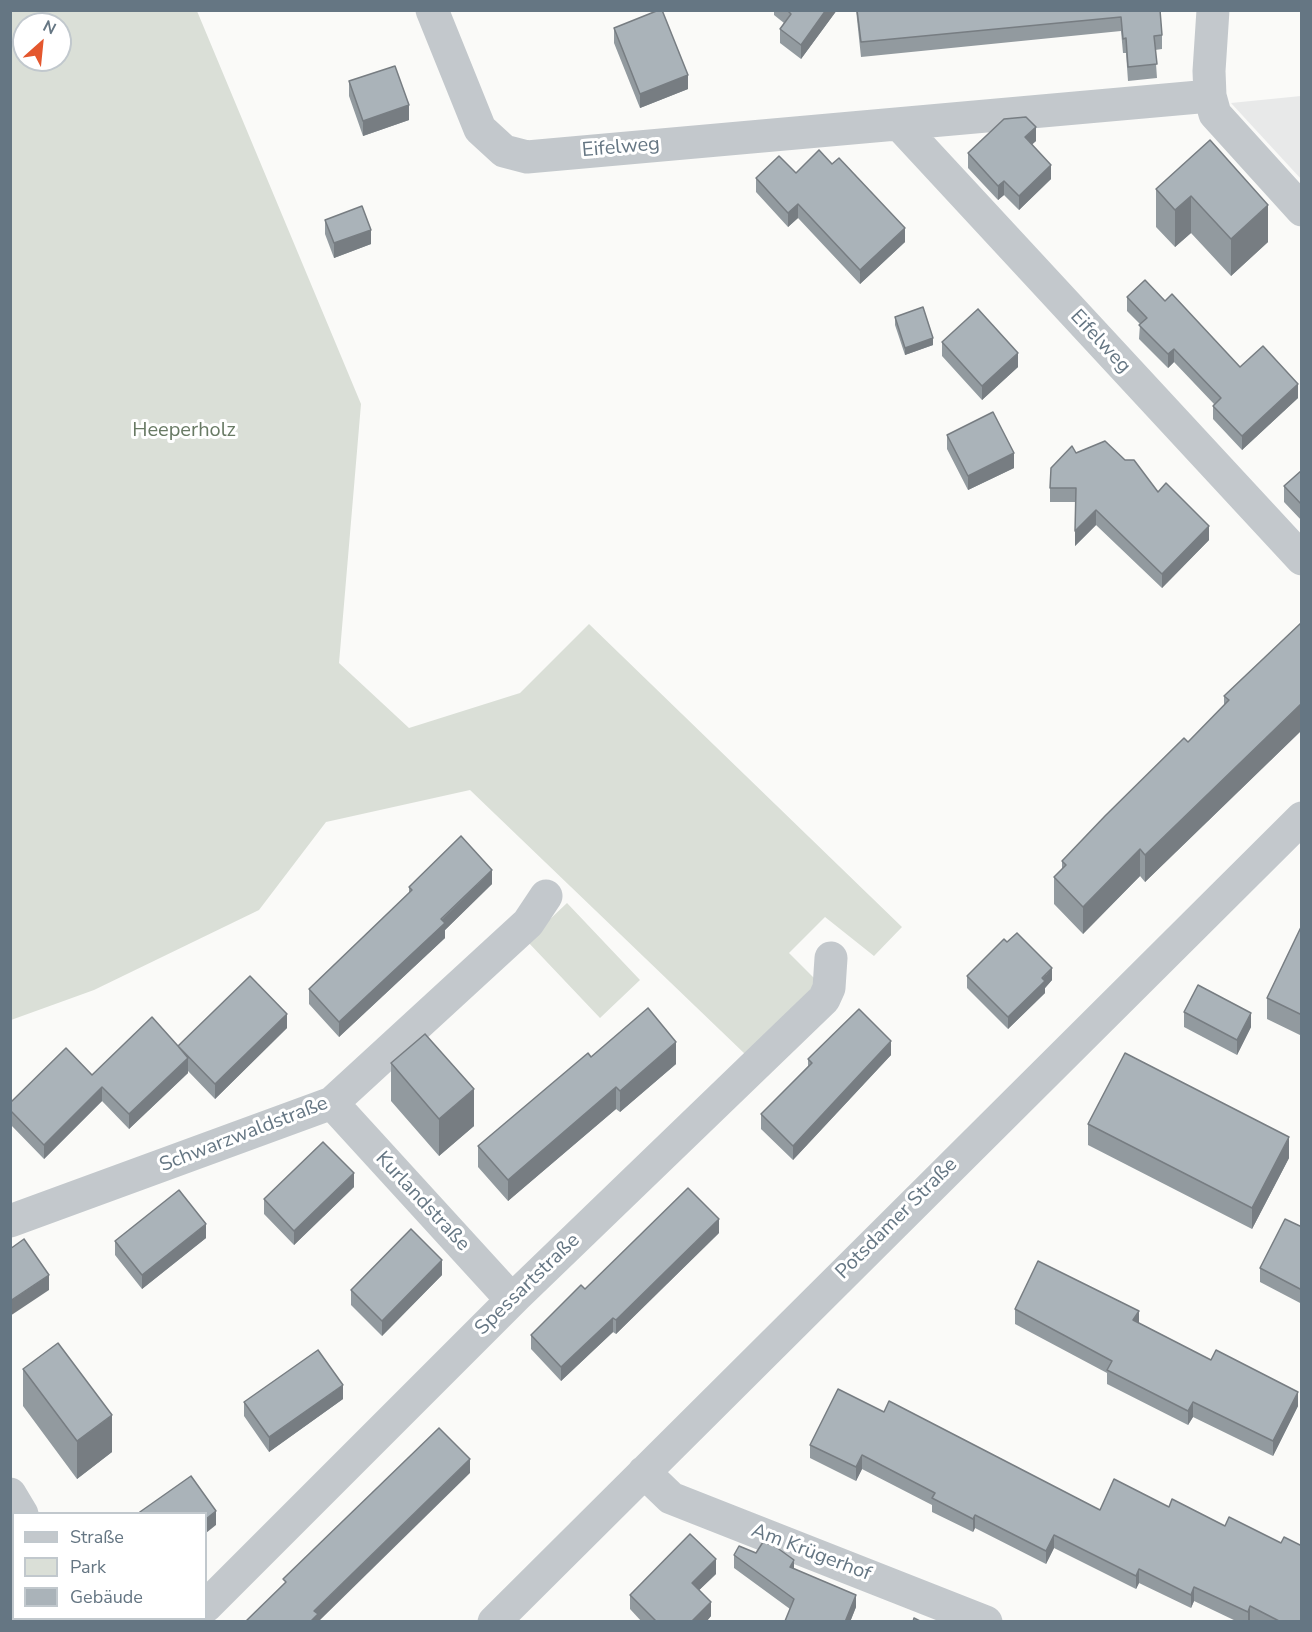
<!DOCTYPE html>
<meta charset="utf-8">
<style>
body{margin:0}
#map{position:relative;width:1312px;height:1632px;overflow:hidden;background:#fafaf8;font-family:"Nunito Sans",sans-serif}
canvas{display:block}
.frame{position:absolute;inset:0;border:12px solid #657683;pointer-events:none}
.legend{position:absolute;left:12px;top:1512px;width:195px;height:108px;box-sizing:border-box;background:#fff;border:2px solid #c1c8cd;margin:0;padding:8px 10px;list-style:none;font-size:18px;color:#657683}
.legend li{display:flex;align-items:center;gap:12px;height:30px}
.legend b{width:30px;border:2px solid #c1c8cd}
.north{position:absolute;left:12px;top:12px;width:60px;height:60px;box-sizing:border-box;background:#fff;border:2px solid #c1c8cd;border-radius:50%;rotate:27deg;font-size:16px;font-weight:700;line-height:24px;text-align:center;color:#657683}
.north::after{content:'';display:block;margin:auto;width:21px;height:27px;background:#e4572e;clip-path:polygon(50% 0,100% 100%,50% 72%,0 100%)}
</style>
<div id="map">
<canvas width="1312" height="1632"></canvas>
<div class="frame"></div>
<ul class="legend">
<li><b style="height:8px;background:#c3c8cc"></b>Straße</li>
<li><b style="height:16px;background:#dadfd7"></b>Park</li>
<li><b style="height:16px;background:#aab3b9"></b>Gebäude</li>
</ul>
<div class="north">N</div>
</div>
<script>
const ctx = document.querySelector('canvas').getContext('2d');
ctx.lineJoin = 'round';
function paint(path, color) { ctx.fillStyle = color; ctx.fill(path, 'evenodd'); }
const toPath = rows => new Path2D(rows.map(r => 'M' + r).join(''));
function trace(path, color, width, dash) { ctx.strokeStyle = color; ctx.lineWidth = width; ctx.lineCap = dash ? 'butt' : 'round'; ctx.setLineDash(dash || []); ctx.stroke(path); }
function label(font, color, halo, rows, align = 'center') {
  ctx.font = font + ' "Nunito Sans",sans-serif'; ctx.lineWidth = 6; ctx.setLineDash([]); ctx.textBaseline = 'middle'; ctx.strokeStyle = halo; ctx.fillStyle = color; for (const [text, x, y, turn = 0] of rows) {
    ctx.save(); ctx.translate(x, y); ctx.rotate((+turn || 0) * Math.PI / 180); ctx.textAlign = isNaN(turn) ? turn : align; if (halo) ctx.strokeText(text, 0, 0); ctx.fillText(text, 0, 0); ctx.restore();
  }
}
paint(toPath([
 [1301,96,1302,96,1301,179,1231,103]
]), '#e8e9e9');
paint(toPath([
 [11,11,197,11,361,404,339,663,409,728,520,693,589,624,902,927,874,956,825,917,789,953,818,982,745,1054,470,790,326,822,259,910,94,990,11,1020],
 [24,24,60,24,60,60,24,60],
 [567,903,640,980,600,1018,527,941]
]), '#dadfd7');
trace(toPath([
 [432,10,480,129,504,151,527,157,1210,96],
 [1213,10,1209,71,1210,96,1215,114,1302,210],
 [899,124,1302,559],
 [332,1103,512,1300],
 [10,1221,332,1103,528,923,546,896],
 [644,1472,671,1498,986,1622],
 [10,1494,22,1514],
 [206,1606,516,1296,824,999,829,988,831,958],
 [85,1618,87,1622],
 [494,1622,1302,818]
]), '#c3c8cc', 33);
paint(toPath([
 [774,10,837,10,801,59,780,43,780,29,784,23,774,15],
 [856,10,1160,10,1162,35,1162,49,1155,50,1157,78,1128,81,1126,53,1123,53,1121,31,861,57],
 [614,28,688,89,640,108,614,43],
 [349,81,409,120,363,136,349,96],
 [1210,140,1268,242,1231,276,1191,233,1175,247,1156,227,1156,189],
 [1036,141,1032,144,1051,179,1019,210,1004,195,998,200,968,168,968,153],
 [796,173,905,242,860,284,798,218,788,227,756,192,756,178],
 [325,220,371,244,334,258,325,234],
 [1127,297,1165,301,1240,367,1298,398,1242,450,1213,419,1213,406,1214,404,1174,362,1168,368,1139,339,1140,324,1127,311],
 [895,317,933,345,905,355,895,325],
 [942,342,1018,367,982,400,942,356],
 [947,435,1014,468,968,490,947,449],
 [1076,453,1158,492,1209,540,1162,588,1096,525,1075,546,1076,502,1050,502,1050,488],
 [1302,470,1302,521,1284,502,1284,486],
 [1302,622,1302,730,1145,882,1140,876,1083,934,1054,904,1054,877,1062,869,1062,861,1188,742,1224,706,1224,696],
 [492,884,445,930,445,938,339,1037,309,1004,309,989,409,893,409,887],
 [1302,925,1302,1036,1267,1019,1267,998],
 [1007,942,1052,980,1045,988,1045,993,1008,1029,967,988,967,976],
 [1184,1012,1251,1027,1237,1055,1184,1027],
 [287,1028,215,1099,188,1071,188,1073,129,1129,102,1101,44,1159,10,1124,10,1103,178,1046],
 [891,1055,793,1160,761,1129,761,1114,808,1066,808,1059],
 [591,1057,676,1064,620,1112,616,1109,508,1201,478,1167,478,1146],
 [391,1063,474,1126,439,1156,391,1101],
 [1088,1124,1289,1158,1252,1229,1088,1145],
 [354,1187,294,1245,264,1214,264,1199],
 [1302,1227,1302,1304,1260,1282,1260,1268],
 [719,1233,616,1334,613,1332,561,1381,531,1349,531,1335,585,1289],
 [206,1238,142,1289,115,1255,115,1241],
 [442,1275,382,1336,351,1305,351,1290],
 [1015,1309,1139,1323,1298,1406,1273,1456,1193,1417,1188,1425,1107,1384,1107,1373,1015,1324],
 [23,1369,112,1452,77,1479,23,1406],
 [838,1389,1302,1622,1254,1622,1250,1620,1249,1622,1238,1622,1194,1601,1191,1608,1139,1583,1136,1589,1054,1548,1046,1564,975,1528,973,1532,932,1512,932,1505,862,1469,856,1481,810,1458,810,1445],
 [343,1399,269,1452,244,1416,244,1402],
 [734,1555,794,1569,856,1607,850,1622,785,1622,790,1609,734,1568],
 [716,1574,699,1590,711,1616,706,1622,642,1622,630,1609,630,1595]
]), '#929a9f');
paint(toPath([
 [826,10,837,10,801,59,801,45],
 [688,75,688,89,640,108,640,94],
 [409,105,409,120,363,136,363,121],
 [1036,127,1036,141,1025,151,1025,137],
 [1051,165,1051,179,1019,210,1019,196],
 [1004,181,1004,195,998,200,998,186],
 [1191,196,1191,233,1175,247,1175,210],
 [798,204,798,218,788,227,788,213],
 [1268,205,1268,242,1231,276,1231,239],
 [905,228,905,242,860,284,860,270],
 [371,230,371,244,334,258,334,243],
 [933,338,933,345,905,355,905,348],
 [1174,349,1174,362,1168,368,1168,354],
 [1018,353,1018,367,982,400,982,386],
 [1298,384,1298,398,1242,450,1242,436],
 [1014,453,1014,468,968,490,968,476],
 [1096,510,1096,525,1075,546,1075,531],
 [1209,526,1209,540,1162,588,1162,574],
 [1302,703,1302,730,1145,882,1145,855],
 [1140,849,1140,876,1083,934,1083,907],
 [492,870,492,884,445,930,445,938,339,1037,339,1022],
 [1052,968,1052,980,1045,988,1045,993,1008,1029,1008,1017],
 [1251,1013,1251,1027,1237,1055,1237,1040],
 [287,1014,287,1028,215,1099,215,1084],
 [891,1041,891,1055,793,1160,793,1146],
 [676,1042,676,1064,620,1112,620,1091],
 [188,1058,188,1073,129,1129,129,1114],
 [102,1087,102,1101,44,1159,44,1145],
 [616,1087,616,1109,508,1201,508,1180],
 [474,1089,474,1126,439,1156,439,1119],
 [1289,1137,1289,1158,1252,1229,1252,1208],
 [354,1173,354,1187,294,1245,294,1231],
 [719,1219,719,1233,616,1334,616,1320],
 [206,1224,206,1238,142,1289,142,1275],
 [442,1260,442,1275,382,1336,382,1321],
 [49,1275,49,1290,10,1316,10,1301],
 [1139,1311,1139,1325,1133,1320],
 [613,1318,613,1332,561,1381,561,1367],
 [343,1385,343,1399,269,1452,269,1437],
 [1298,1392,1298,1406,1273,1456,1273,1441],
 [1193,1402,1193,1417,1188,1425,1188,1411],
 [112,1415,112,1452,77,1479,77,1441],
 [862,1455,862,1469,856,1481,856,1467],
 [470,1459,470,1473,318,1622,310,1622,314,1611],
 [216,1511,216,1525,206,1533,206,1519],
 [975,1515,975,1528,973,1532,973,1519],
 [1054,1535,1054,1548,1046,1564,1046,1551],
 [716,1559,716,1574,692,1597,692,1583],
 [794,1560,794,1573,790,1567],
 [1139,1569,1139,1583,1136,1589,1136,1576],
 [1194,1587,1194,1601,1191,1608,1191,1595],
 [856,1595,856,1607,850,1622,845,1622],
 [711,1602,711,1616,706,1622,691,1622],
 [1250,1606,1250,1620,1249,1622,1248,1622,1248,1612]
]), '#777d82');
const building = toPath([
 [659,10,662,10,688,75,640,94,614,28,659,10],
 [787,10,826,10,801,45,780,29,791,14,787,10],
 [857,10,1160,10,1162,35,1154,36,1157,64,1128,67,1126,38,1123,39,1121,17,861,42,857,10],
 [395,66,409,105,363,121,349,81,395,66],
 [1026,117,1036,127,1025,137,1051,165,1019,196,1004,181,998,186,968,153,1004,119,1026,117],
 [1210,140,1268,205,1231,239,1191,196,1175,210,1156,189,1210,140],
 [819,150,832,164,839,158,905,228,860,270,798,204,788,213,756,178,779,156,796,173,819,150],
 [362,206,371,230,334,243,325,220,362,206],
 [1145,280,1165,301,1172,294,1240,367,1263,346,1298,384,1242,436,1213,406,1221,398,1174,349,1168,354,1139,325,1147,318,1127,297,1145,280],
 [923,307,933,338,905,348,895,317,923,307],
 [978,309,1018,353,982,386,942,342,978,309],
 [993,412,1014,453,968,476,947,435,993,412],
 [1105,441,1125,460,1134,460,1158,492,1166,483,1209,526,1162,574,1096,510,1075,531,1076,488,1050,488,1051,468,1072,446,1076,453,1105,441],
 [1302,470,1302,505,1284,486,1302,470],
 [1302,622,1302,703,1145,855,1140,849,1083,907,1054,877,1066,865,1062,861,1105,816,1184,738,1188,742,1229,700,1224,696,1302,622],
 [461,836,492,870,441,919,445,923,339,1022,309,989,412,890,409,887,461,836],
 [1302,925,1302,1015,1267,998,1302,925],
 [1017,933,1052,968,1042,978,1045,981,1008,1017,967,976,1004,939,1007,942,1017,933],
 [250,976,287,1014,215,1084,178,1046,188,1058,129,1114,102,1087,44,1145,10,1110,10,1103,66,1048,92,1075,152,1017,178,1046,250,976],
 [1198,985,1251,1013,1237,1040,1184,1012,1198,985],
 [648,1008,676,1042,620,1091,616,1087,508,1180,478,1146,588,1053,591,1057,648,1008],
 [859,1009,891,1041,793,1146,761,1114,812,1063,808,1059,859,1009],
 [425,1034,474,1089,439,1119,391,1063,425,1034],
 [1125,1053,1289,1137,1252,1208,1088,1124,1125,1053],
 [323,1142,354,1173,294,1231,264,1199,323,1142],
 [688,1188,719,1219,616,1320,613,1318,561,1367,531,1335,581,1285,585,1289,688,1188],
 [179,1190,206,1224,142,1275,115,1241,179,1190],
 [1285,1219,1302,1227,1302,1290,1260,1268,1285,1219],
 [411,1229,442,1260,382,1321,351,1290,411,1229],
 [24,1239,49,1275,10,1301,10,1249,24,1239],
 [1038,1261,1139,1311,1133,1320,1211,1360,1216,1350,1298,1392,1273,1441,1193,1402,1188,1411,1107,1370,1112,1361,1015,1309,1038,1261],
 [58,1343,112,1415,77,1441,23,1369,58,1343],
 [318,1350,343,1385,269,1437,244,1402,318,1350],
 [838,1389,884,1412,889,1401,1100,1510,1114,1479,1169,1507,1172,1499,1225,1526,1229,1517,1281,1543,1284,1537,1302,1546,1302,1622,1281,1622,1250,1606,1248,1612,1194,1587,1191,1595,1139,1569,1136,1576,1054,1535,1046,1551,975,1515,973,1519,932,1498,935,1493,862,1455,856,1467,810,1445,838,1389],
 [439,1428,470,1459,314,1611,318,1614,310,1622,245,1622,286,1582,283,1579,439,1428],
 [191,1476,216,1511,206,1519,206,1514,137,1514,191,1476],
 [690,1534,716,1559,692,1583,711,1602,691,1622,657,1622,630,1595,690,1534],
 [763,1542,776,1547,794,1560,790,1567,856,1595,845,1622,787,1622,785,1621,794,1599,734,1555,739,1546,756,1553,763,1542],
 [914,1618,922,1622,913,1622,914,1618]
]);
paint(building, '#aab3b9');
trace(building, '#777d82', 1.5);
label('20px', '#657683', '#fff', [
 ["Eifelweg",621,148,-5],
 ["Eifelweg",1100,342,47],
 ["Schwarzwaldstraße",244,1135,-21],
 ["Kurlandstraße",422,1202,47],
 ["Potsdamer Straße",897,1219,-45],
 ["Spessartstraße",528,1285,-44],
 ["Am Krügerhof",811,1553,21]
]);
label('20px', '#687a64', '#fff', [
 ["Heeperholz",184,431]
]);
</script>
